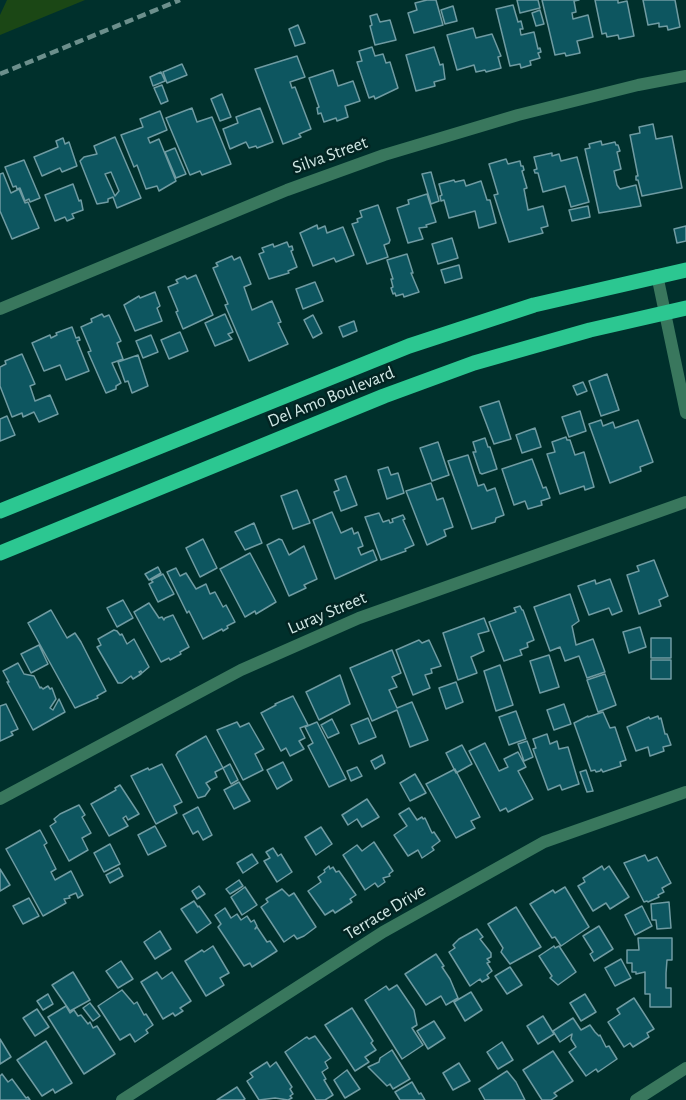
<!DOCTYPE html>
<style>
body{margin:0}
canvas{display:block;background:#00302c}
</style>
<canvas width="686" height="1100"></canvas>
<script>
const ctx = document.querySelector('canvas').getContext('2d');
ctx.lineJoin = 'round';
function paint(path, color) { ctx.fillStyle = color; ctx.fill(path, 'evenodd'); }
const toPath = rows => new Path2D(rows.map(r => 'M' + r).join(''));
function trace(path, color, width, dash) { ctx.strokeStyle = color; ctx.lineWidth = width; ctx.lineCap = dash ? 'butt' : 'round'; ctx.setLineDash(dash || []); ctx.stroke(path); }
function label(font, color, halo, rows, align = 'center') {
  ctx.font = font + ' "Alegreya Sans",sans-serif'; ctx.lineWidth = 5; ctx.setLineDash([]); ctx.textBaseline = 'middle'; ctx.strokeStyle = halo; ctx.fillStyle = color; for (const [text, x, y, turn = 0] of rows) {
    ctx.save(); ctx.translate(x, y); ctx.rotate((+turn || 0) * Math.PI / 180); ctx.textAlign = isNaN(turn) ? turn : align; if (halo) ctx.strokeText(text, 0, 0); ctx.fillText(text, 0, 0); ctx.restore();
  }
}
paint(toPath([
 [7,0,85,0,0,35,0,15]
]), '#1b4715');
const building = toPath([
 [427,0,436,0,443,25,414,33,408,13,417,10,415,3,427,0],
 [517,0,538,0,540,8,520,13,517,0],
 [542,0,579,0,574,1,576,12,572,13,573,19,588,15,593,37,577,41,580,53,566,56,565,53,555,55,542,0],
 [595,0,618,0,618,3,627,1,634,36,619,39,618,35,607,37,606,33,602,34,595,0],
 [643,0,675,0,680,27,668,30,667,26,659,27,659,23,648,25,643,0],
 [513,5,518,22,521,21,523,29,520,29,521,35,534,32,538,49,540,48,541,52,538,53,540,58,530,61,531,65,521,68,520,64,510,66,496,9,513,5],
 [453,6,457,21,445,24,441,10,453,6],
 [540,10,544,24,536,26,532,13,540,10],
 [377,14,380,22,390,20,396,40,375,45,370,26,372,25,370,16,377,14],
 [298,25,305,43,295,46,289,29,298,25],
 [473,28,476,38,492,34,501,56,498,57,501,68,486,72,485,70,476,72,474,65,457,70,447,35,473,28],
 [372,47,375,56,383,54,386,63,390,62,398,88,375,99,374,96,369,98,357,62,362,61,359,51,372,47],
 [434,47,440,65,443,64,445,79,434,82,435,86,416,91,406,55,434,47],
 [297,56,305,77,290,82,292,88,295,87,311,129,299,134,301,137,283,144,255,69,297,56],
 [182,64,187,75,167,83,163,72,182,64],
 [333,70,338,86,353,81,360,101,345,106,348,117,337,121,336,118,324,122,321,113,318,114,317,108,319,107,309,78,333,70],
 [161,72,165,81,153,86,150,77,161,72],
 [162,85,168,101,161,104,154,88,162,85],
 [222,94,231,117,220,121,211,99,222,94],
 [192,108,197,122,212,117,231,164,202,175,200,171,190,175,166,118,192,108],
 [260,108,273,142,257,148,256,146,249,148,246,142,230,149,223,129,238,123,236,117,260,108],
 [160,111,167,130,148,138,150,143,159,139,176,181,159,191,157,186,146,189,137,165,134,167,121,135,143,127,140,119,160,111],
 [653,124,656,139,672,136,682,188,642,196,638,180,636,180,636,176,638,176,630,135,640,133,639,127,653,124],
 [115,137,141,198,117,208,113,197,108,199,108,202,97,204,80,161,84,157,97,154,94,146,115,137],
 [111,172,119,191,115,196,105,174,111,172],
 [63,138,65,144,69,142,77,166,62,172,60,168,42,176,34,157,58,147,56,141,63,138],
 [601,141,602,145,615,142,616,145,618,145,620,151,617,152,621,169,614,171,617,185,620,189,636,185,641,206,599,213,585,149,590,148,589,144,601,141],
 [175,148,186,174,176,178,165,152,175,148],
 [552,153,552,156,559,154,561,161,577,157,589,202,571,207,565,186,543,192,538,173,535,173,534,170,537,169,534,157,552,153],
 [506,159,508,164,520,161,521,166,523,166,524,170,522,171,527,188,524,189,528,210,543,206,548,226,541,228,543,233,509,242,494,195,498,194,489,164,506,159],
 [24,160,40,198,30,202,29,199,25,201,20,188,17,189,16,186,13,187,5,167,24,160],
 [431,172,439,201,431,204,422,174,431,172],
 [3,173,11,193,19,189,25,203,28,202,39,228,12,239,0,211,0,174,3,173],
 [454,180,455,182,464,180,466,186,481,181,487,200,490,200,496,223,479,228,475,211,449,218,444,200,441,201,440,196,442,195,439,184,454,180],
 [73,184,79,201,81,200,83,210,72,214,74,218,67,221,65,217,55,221,45,195,73,184],
 [427,194,436,222,426,225,427,227,419,228,423,239,408,243,397,208,409,204,408,200,427,194],
 [378,205,390,240,389,243,384,245,388,257,367,264,352,224,358,222,357,219,362,217,360,211,378,205],
 [588,206,590,217,572,221,569,210,588,206],
 [317,225,318,229,325,226,327,233,343,227,354,255,336,262,334,258,313,266,300,233,317,225],
 [686,226,686,241,677,243,674,229,686,226],
 [452,238,458,258,438,264,432,244,452,238],
 [287,242,289,247,292,246,293,250,291,251,297,267,288,271,289,273,269,279,259,254,264,252,262,248,273,244,274,247,287,242],
 [407,254,413,273,411,273,419,292,404,297,403,294,396,296,395,293,393,294,391,288,393,287,391,279,393,279,387,260,407,254],
 [232,256,234,260,240,257,251,284,244,287,252,310,272,301,281,322,278,323,288,344,249,361,225,305,228,304,213,268,218,266,216,263,232,256],
 [459,265,462,278,445,283,441,270,459,265],
 [196,275,213,315,183,329,176,312,178,311,168,287,178,283,176,280,185,276,187,279,196,275],
 [315,282,323,301,303,309,296,289,315,282],
 [155,292,160,306,157,308,162,321,135,331,124,305,139,296,140,298,155,292],
 [102,314,104,317,109,315,121,341,117,343,123,359,112,363,121,383,116,386,116,389,106,393,88,352,91,351,81,327,92,322,91,319,102,314],
 [225,314,233,332,228,334,232,339,215,346,205,323,225,314],
 [313,315,322,333,313,338,304,320,313,315],
 [354,321,357,331,343,337,339,327,354,321],
 [72,327,76,338,79,337,80,340,77,341,89,371,66,380,60,365,44,371,32,343,50,335,51,338,57,335,56,333,72,327],
 [180,332,188,351,169,359,161,340,180,332],
 [151,335,158,352,143,358,136,341,151,335],
 [22,354,35,384,30,386,35,401,50,395,58,414,39,422,34,412,23,417,22,413,12,417,0,386,0,367,6,364,5,361,22,354],
 [138,355,148,386,132,393,128,381,125,382,118,362,138,355],
 [607,374,619,410,601,416,589,381,607,374],
 [583,382,587,391,577,395,573,386,583,382],
 [499,401,511,439,494,444,480,407,499,401],
 [580,411,586,431,569,437,562,417,580,411],
 [7,416,15,435,0,441,0,419,7,416],
 [601,420,603,426,613,422,615,428,638,420,653,462,640,467,641,471,610,483,589,424,601,420],
 [535,428,541,447,522,453,516,435,535,428],
 [566,437,567,440,570,440,575,455,584,452,594,487,585,490,584,486,560,494,547,454,555,452,552,442,566,437],
 [485,438,488,447,490,447,497,469,482,474,480,473,473,452,476,452,473,442,485,438],
 [438,442,449,475,432,481,420,448,438,442],
 [468,455,478,486,484,484,487,491,495,488,504,515,496,518,495,522,472,529,448,461,468,455],
 [532,459,543,488,546,487,550,498,541,501,542,505,528,509,525,501,514,505,502,469,532,459],
 [388,467,391,475,398,473,404,493,387,499,378,470,388,467],
 [346,476,357,505,341,511,334,492,339,490,335,480,346,476],
 [431,483,437,500,443,498,453,527,444,530,446,536,427,545,406,491,431,483],
 [297,490,310,523,293,529,281,496,297,490],
 [332,512,341,533,352,528,354,534,358,532,363,546,358,548,361,555,373,550,377,560,335,579,313,520,332,512],
 [379,513,383,522,389,520,390,523,393,522,392,519,403,515,405,519,403,520,414,545,405,549,406,551,381,560,365,517,379,513],
 [254,523,262,543,245,550,235,532,254,523],
 [203,539,217,568,200,577,186,548,203,539],
 [279,539,282,540,289,555,304,546,317,579,304,585,306,588,289,596,267,545,279,539],
 [250,553,276,602,256,614,255,611,245,617,220,569,250,553],
 [654,560,668,596,659,600,661,606,639,614,627,575,639,571,637,566,654,560],
 [158,567,161,573,149,580,145,574,158,567],
 [176,568,180,576,186,573,196,589,206,584,210,594,215,592,223,607,226,605,235,622,227,626,228,628,223,631,222,629,203,639,189,611,187,613,167,572,176,568],
 [163,574,174,594,158,602,149,584,153,582,151,580,163,574],
 [610,579,622,611,612,615,609,608,589,615,578,586,595,580,596,584,610,579],
 [570,594,579,621,572,626,576,645,593,639,605,672,587,678,579,656,565,661,560,647,550,651,534,607,570,594],
 [123,600,133,618,117,627,107,608,123,600],
 [149,603,159,618,162,617,164,620,165,618,173,615,189,647,180,652,181,654,170,660,169,658,161,662,134,612,149,603],
 [520,606,522,610,523,610,534,640,527,643,528,647,520,650,522,655,504,661,489,622,516,612,514,608,520,606],
 [51,610,67,638,75,633,81,642,106,691,97,696,98,698,75,708,28,623,51,610],
 [484,618,489,631,478,634,484,651,471,657,477,673,458,680,443,633,484,618],
 [640,627,646,647,629,653,623,632,640,627],
 [114,630,117,631,120,635,122,634,127,644,134,639,149,667,142,673,141,671,139,672,141,674,133,679,131,676,122,683,118,683,97,647,101,645,98,639,114,630],
 [651,638,671,638,671,658,651,658,651,638],
 [419,640,422,643,429,640,441,666,431,669,432,673,425,675,430,688,413,695,396,650,419,640],
 [39,645,48,664,31,673,21,654,39,645],
 [392,650,401,673,392,677,397,687,389,690,397,708,412,702,428,740,410,747,397,710,372,721,350,668,392,650],
 [549,655,559,687,540,693,530,661,549,655],
 [651,660,671,660,671,679,651,679,651,660],
 [18,663,24,674,34,676,40,688,41,687,43,689,48,686,50,689,52,688,56,699,50,708,53,710,59,699,65,712,33,730,7,682,9,682,3,671,18,663],
 [500,665,513,705,496,711,484,671,500,665],
 [605,674,616,705,598,712,587,680,605,674],
 [340,675,350,704,319,720,306,692,340,675],
 [456,682,463,702,446,709,439,688,456,682],
 [293,696,308,725,300,728,305,738,299,741,304,749,290,756,286,748,281,751,261,713,276,705,275,704,293,696],
 [6,704,18,729,11,732,13,735,0,741,0,706,6,704],
 [564,704,571,724,554,730,547,710,564,704],
 [516,711,526,739,509,745,499,717,516,711],
 [603,712,610,728,615,727,626,760,620,762,621,766,603,772,601,769,600,771,596,772,595,770,591,771,574,723,588,716,588,717,603,712],
 [658,716,659,719,661,718,665,734,667,734,671,745,663,747,664,751,650,756,648,747,636,751,627,727,649,717,650,719,658,716],
 [368,718,376,737,359,744,351,725,368,718],
 [332,719,339,733,328,738,321,725,332,719],
 [237,722,240,727,249,723,264,749,255,754,263,770,243,780,217,730,237,722],
 [317,722,346,779,329,787,308,746,313,743,305,727,317,722],
 [547,734,550,744,557,741,559,749,568,747,579,784,562,790,560,785,548,790,533,749,536,748,533,739,547,734],
 [206,736,223,768,215,772,217,777,206,783,210,789,205,796,198,798,176,755,178,752,206,736],
 [527,741,533,757,524,761,518,744,527,741],
 [485,743,499,771,508,767,504,759,518,752,526,767,518,771,533,799,508,812,506,808,500,811,469,751,485,743],
 [462,745,472,764,456,773,446,753,462,745],
 [382,755,385,763,375,769,371,761,382,755],
 [283,762,292,780,277,789,267,770,283,762],
 [162,764,182,802,174,806,177,813,156,824,131,776,148,768,149,770,162,764],
 [230,764,238,780,231,784,223,768,230,764],
 [357,767,362,776,351,781,347,771,357,767],
 [455,769,480,817,471,821,475,828,456,838,426,784,455,769],
 [586,770,593,791,587,792,580,772,586,770],
 [415,774,426,793,410,801,400,783,415,774],
 [239,782,250,801,234,809,224,790,239,782],
 [120,785,139,814,128,820,126,816,123,818,128,826,109,836,91,804,116,790,115,788,120,785],
 [367,799,379,817,362,827,357,819,348,825,342,815,367,799],
 [79,805,85,815,82,817,91,833,82,838,88,850,69,861,50,826,56,822,54,819,60,814,79,805],
 [198,807,212,835,203,840,198,831,193,834,183,815,198,807],
 [409,808,417,820,422,817,423,819,425,818,432,833,434,832,440,841,432,847,434,850,422,858,418,850,408,856,394,835,407,826,399,814,409,808],
 [155,826,166,846,148,855,138,835,155,826],
 [321,827,332,844,316,855,305,837,321,827],
 [40,830,47,843,44,845,56,869,51,872,55,880,71,871,83,895,78,898,76,893,69,896,70,898,64,899,66,903,43,916,6,849,40,830],
 [374,842,393,871,389,874,390,876,383,878,385,882,378,887,375,883,365,890,343,855,357,845,362,851,374,842],
 [110,844,120,864,104,872,94,853,110,844],
 [273,848,278,856,281,854,292,872,277,882,264,861,270,858,266,852,273,848],
 [252,854,258,863,243,873,237,863,252,854],
 [645,855,648,861,657,857,671,883,662,888,664,892,658,895,659,897,648,902,647,901,644,902,624,863,645,855],
 [329,866,330,869,333,867,336,872,339,871,356,895,350,899,352,902,335,913,333,910,325,915,308,891,321,882,318,877,325,872,324,870,329,866],
 [602,866,604,870,609,866,629,897,610,909,606,903,593,911,578,886,585,882,583,878,602,866],
 [119,868,123,876,110,883,106,875,119,868],
 [0,869,10,885,0,891,0,869],
 [239,880,243,886,230,894,226,889,239,880],
 [199,886,205,894,197,899,192,891,199,886],
 [245,887,257,905,242,915,231,897,245,887],
 [565,887,589,927,561,946,555,937,552,938,530,904,553,890,555,893,565,887],
 [282,889,289,896,294,893,316,927,304,936,297,939,294,935,284,942,261,907,268,902,266,899,282,889],
 [29,898,39,916,23,924,13,906,29,898],
 [194,901,198,907,199,906,211,923,197,933,181,909,194,901],
 [669,902,671,928,657,929,656,920,652,920,651,904,669,902],
 [642,906,652,926,635,935,625,915,642,906],
 [516,907,541,947,510,964,501,952,503,948,488,924,516,907],
 [225,908,231,918,237,914,241,920,247,916,251,922,254,920,257,926,255,929,257,927,267,942,270,941,277,951,252,967,250,963,244,966,218,927,221,924,215,915,225,908],
 [599,926,613,949,594,961,590,954,593,952,583,936,599,926],
 [477,929,483,937,480,939,491,953,491,957,487,959,490,962,487,963,492,971,487,975,489,978,482,982,480,979,470,986,449,952,455,948,453,945,459,939,477,929],
 [160,931,171,949,155,959,144,942,160,931],
 [638,938,672,938,672,960,667,960,666,973,666,988,671,988,671,1007,650,1007,650,994,645,994,645,972,636,974,636,972,632,972,632,963,627,963,627,950,639,950,638,938],
 [213,946,229,973,220,978,224,985,206,996,185,961,202,950,204,952,213,946],
 [554,946,555,948,559,946,576,972,558,985,550,978,552,976,539,956,554,946],
 [436,954,444,966,442,967,450,979,458,998,446,1005,441,996,426,1005,405,974,436,954],
 [621,959,631,978,615,986,605,968,621,959],
 [121,961,133,979,118,988,106,971,121,961],
 [510,967,522,985,507,994,495,976,510,967],
 [73,972,90,1000,70,1011,52,985,73,972],
 [157,972,162,979,172,972,191,1001,180,1008,183,1011,175,1016,173,1013,163,1019,141,982,157,972],
 [397,985,414,1010,417,1025,412,1028,423,1045,402,1059,365,1000,386,986,389,990,397,985],
 [122,990,134,1004,137,1002,144,1015,146,1014,153,1025,146,1030,148,1033,135,1042,130,1034,120,1040,98,1006,122,990],
 [471,992,482,1010,465,1021,454,1002,471,992],
 [48,994,53,1004,43,1010,37,1001,48,994],
 [585,994,596,1012,581,1021,570,1003,585,994],
 [634,998,654,1029,647,1033,649,1037,633,1047,630,1043,624,1047,608,1022,620,1014,617,1009,634,998],
 [90,1003,100,1016,93,1021,83,1008,90,1003],
 [66,1006,70,1013,74,1010,78,1016,81,1015,88,1024,90,1022,93,1028,97,1026,115,1054,84,1074,48,1017,66,1006],
 [352,1008,373,1041,371,1043,376,1050,365,1057,369,1062,355,1071,325,1025,352,1008],
 [37,1009,49,1027,35,1036,23,1018,37,1009],
 [543,1016,554,1034,538,1044,527,1026,543,1016],
 [573,1018,581,1030,590,1025,595,1032,599,1036,600,1035,606,1047,609,1046,617,1059,598,1072,596,1069,586,1076,569,1052,576,1047,571,1039,572,1034,560,1042,553,1031,573,1018],
 [434,1021,445,1038,428,1049,417,1031,434,1021],
 [315,1036,331,1058,325,1062,328,1068,322,1072,326,1079,324,1080,333,1095,325,1100,316,1100,285,1052,305,1038,307,1037,309,1039,315,1036],
 [0,1039,11,1057,0,1064,0,1039],
 [46,1041,72,1083,55,1093,53,1089,42,1096,17,1060,46,1041],
 [502,1042,513,1060,498,1069,487,1052,502,1042],
 [392,1050,410,1079,393,1089,390,1084,387,1086,368,1067,379,1062,380,1058,392,1050],
 [553,1051,573,1081,554,1093,557,1096,551,1100,542,1100,523,1070,553,1051],
 [267,1062,270,1067,276,1062,292,1087,290,1089,293,1094,290,1096,292,1098,288,1100,275,1098,259,1100,247,1081,253,1077,250,1073,267,1062],
 [459,1063,470,1081,453,1090,443,1073,459,1063],
 [347,1070,360,1089,345,1098,334,1080,347,1070],
 [507,1071,516,1082,525,1100,485,1100,479,1089,507,1071],
 [2,1074,8,1082,12,1079,26,1098,28,1097,30,1100,0,1100,0,1076,2,1074],
 [412,1082,419,1094,421,1093,425,1100,400,1100,395,1092,412,1082],
 [237,1087,245,1099,243,1100,217,1100,237,1087]
]);
paint(building, '#0d5660');
trace(building, '#6f9ba2', 1.5);
trace(toPath([
 [657,275,686,413],
 [0,309,287,190,384,155,518,115,638,85,686,76],
 [0,799,241,670,359,618,686,502],
 [122,1100,383,932,544,842,686,792],
 [636,1100,686,1068]
]), '#39775d', 12);
trace(toPath([
 [0,511,409,346,534,305,686,270],
 [0,553,384,396,474,363,590,330,686,308]
]), '#2cc791', 15);
trace(toPath([
 [0,74,180,0]
]), '#6c8f8c', 4.5, [9, 4.5]);
label('18px', '#d1e8e5', '#022422', [
 ["Silva Street",330,155,-20],
 ["Del Amo Boulevard",331,397,-22],
 ["Luray Street",327,613,-23],
 ["Terrace Drive",385,912,-31]
]);
</script>
